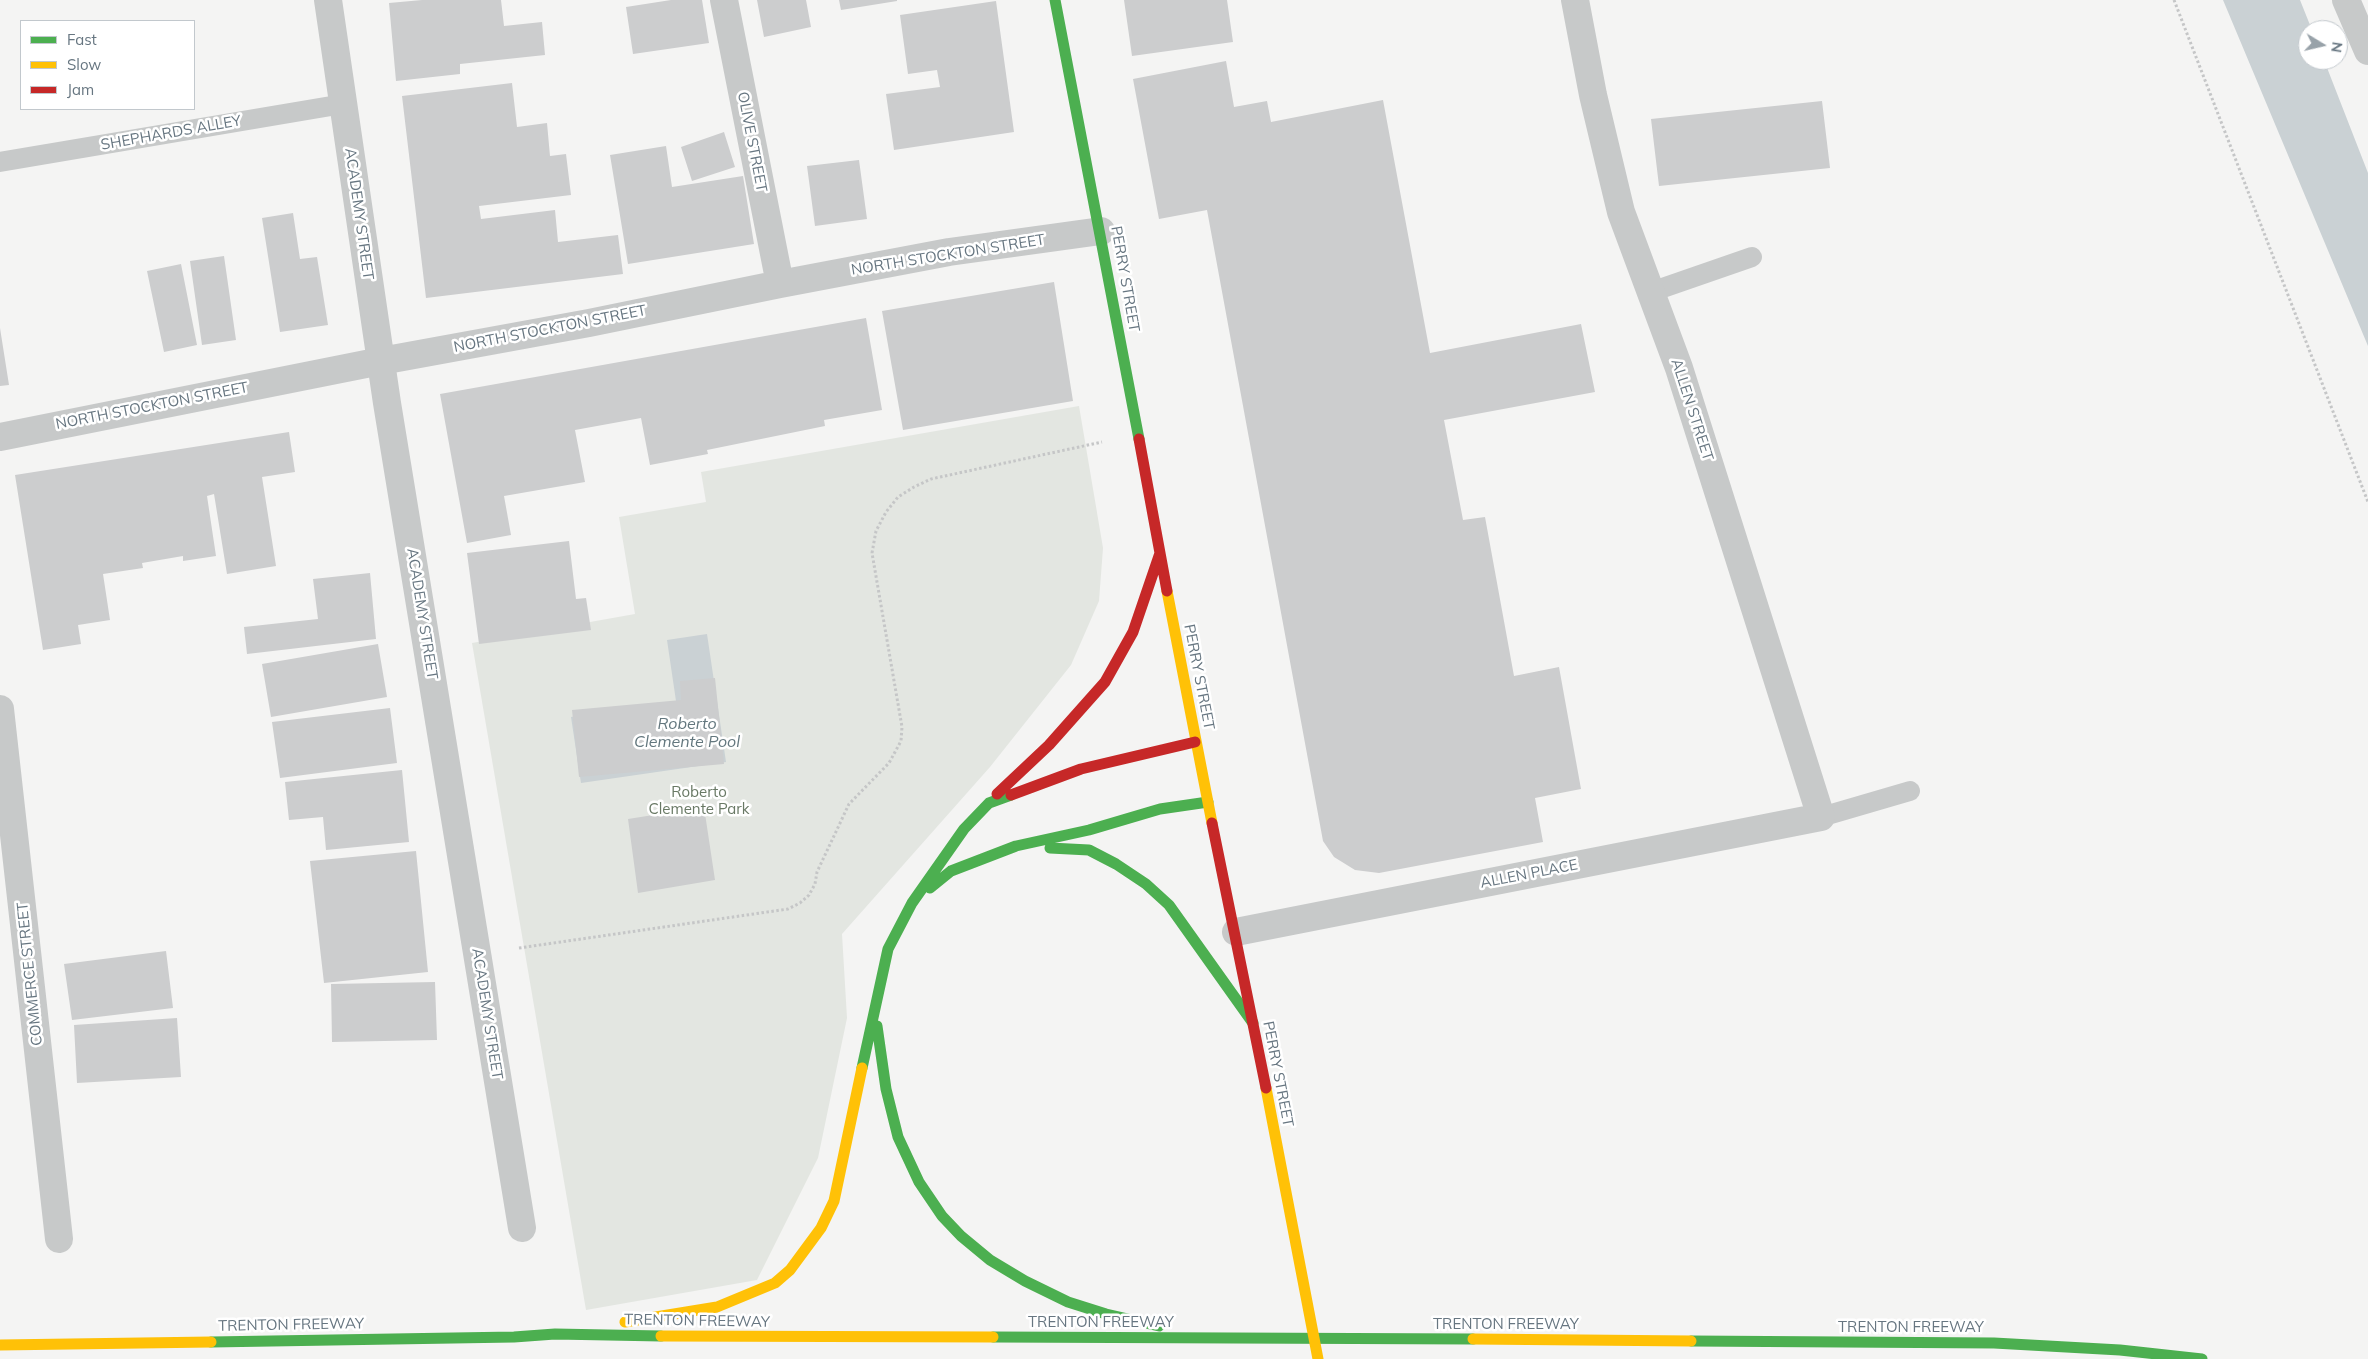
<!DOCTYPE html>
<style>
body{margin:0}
#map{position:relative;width:2368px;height:1359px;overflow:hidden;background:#f4f4f3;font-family:Mulish,sans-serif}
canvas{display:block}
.legend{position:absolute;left:20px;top:20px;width:175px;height:90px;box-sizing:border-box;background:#fff;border:1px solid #c2c8cd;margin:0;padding:6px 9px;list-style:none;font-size:15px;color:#677681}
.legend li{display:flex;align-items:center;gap:10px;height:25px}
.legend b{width:25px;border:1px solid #c2c8cd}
.north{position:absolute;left:2298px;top:20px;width:50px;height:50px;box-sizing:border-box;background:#fff;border:1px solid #c2c8cd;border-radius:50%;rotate:99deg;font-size:14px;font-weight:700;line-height:20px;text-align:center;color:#677681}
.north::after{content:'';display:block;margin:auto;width:18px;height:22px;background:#98a2a9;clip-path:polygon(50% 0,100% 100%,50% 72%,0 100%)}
</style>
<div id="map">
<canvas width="2368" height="1359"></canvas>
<ul class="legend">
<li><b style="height:6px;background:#4caf50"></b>Fast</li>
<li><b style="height:6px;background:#ffc107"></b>Slow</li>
<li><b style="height:6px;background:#c62828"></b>Jam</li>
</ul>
<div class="north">N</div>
</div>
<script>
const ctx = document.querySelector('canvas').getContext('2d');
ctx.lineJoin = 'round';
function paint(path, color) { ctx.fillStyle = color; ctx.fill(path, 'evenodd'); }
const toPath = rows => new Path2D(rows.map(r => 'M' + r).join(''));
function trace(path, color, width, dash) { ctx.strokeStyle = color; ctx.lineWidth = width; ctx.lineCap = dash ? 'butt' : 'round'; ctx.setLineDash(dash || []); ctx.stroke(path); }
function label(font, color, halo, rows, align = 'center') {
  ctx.font = font + ' Mulish,sans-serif'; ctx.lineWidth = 5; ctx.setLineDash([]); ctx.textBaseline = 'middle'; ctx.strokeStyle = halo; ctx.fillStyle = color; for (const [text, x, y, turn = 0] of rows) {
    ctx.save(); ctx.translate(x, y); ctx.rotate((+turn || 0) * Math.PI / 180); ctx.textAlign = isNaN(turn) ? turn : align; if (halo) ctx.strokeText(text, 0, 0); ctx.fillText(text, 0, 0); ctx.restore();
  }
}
paint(toPath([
 [1079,406,1103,548,1099,601,1071,665,990,767,842,934,847,1018,818,1158,757,1280,586,1310,472,643,635,614,619,517,706,502,701,472]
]), '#e3e6e1');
paint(toPath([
 [2223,0,2300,0,2312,30,2308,30,2308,60,2324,60,2368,173,2368,346],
 [707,634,726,762,581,783,571,717,676,701,667,640]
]), '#cad1d4');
paint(toPath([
 [422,0,501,0,504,26,542,22,545,55,460,64,460,74,396,81,389,3],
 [671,0,702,0,709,43,633,54,626,7],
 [757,0,806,0,811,27,764,37],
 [839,0,897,0,897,1,841,10],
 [1124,0,1227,0,1233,42,1132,56],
 [996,1,1014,132,894,150,886,94,940,87,937,70,908,74,900,15],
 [1226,61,1234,107,1267,101,1271,122,1383,100,1430,353,1581,324,1595,392,1444,420,1463,520,1485,517,1514,676,1559,667,1581,789,1535,798,1543,842,1379,873,1355,870,1334,857,1323,841,1207,210,1159,219,1133,79],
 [512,83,517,127,547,123,550,156,566,154,571,195,479,206,481,219,555,210,558,242,618,235,623,274,426,298,402,96],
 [1822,101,1830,168,1659,186,1651,119],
 [724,132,735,167,692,181,681,147],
 [666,146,672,187,743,176,754,244,628,264,610,155],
 [859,160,867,219,815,226,807,166],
 [293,213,300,259,317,257,328,325,280,332,262,218],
 [224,256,236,340,202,345,190,261],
 [181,264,197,345,164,352,147,271],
 [1054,282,1073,401,903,430,882,311],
 [866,318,882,410,824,420,825,426,707,450,708,454,650,465,641,418,575,430,585,482,504,496,511,535,467,543,440,394],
 [0,328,9,385,0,386],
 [289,432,295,472,262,477,276,566,227,574,214,494,207,496,216,556,183,561,183,556,142,563,143,568,103,574,110,620,78,625,81,644,43,650,15,475],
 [569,541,576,599,586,598,591,630,479,644,467,553],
 [370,573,376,639,247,654,244,627,318,619,313,579],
 [378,644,387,697,271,717,262,664],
 [715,678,724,764,579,777,572,710,681,700,680,681],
 [390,708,397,763,280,778,272,722],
 [402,770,409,842,326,850,323,817,289,820,285,782],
 [704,807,715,880,638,893,628,819],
 [416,851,428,972,324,983,310,861],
 [166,951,173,1008,72,1020,64,964],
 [435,982,437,1040,332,1042,331,984],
 [177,1018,181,1077,77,1083,74,1025]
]), '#cccdce');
trace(toPath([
 [2174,0,2368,502],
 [519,948,788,909,800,903,809,895,815,884,817,872,849,804,889,763,901,741,902,727,872,553,876,531,886,512,898,497,914,487,931,479,1102,442]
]), '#c5c6c7', 3, [2.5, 2.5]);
trace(toPath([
 [0,162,343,104],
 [1651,292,1752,257],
 [1821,817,1910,791]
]), '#c7c9c9', 20);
trace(toPath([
 [328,0,387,403,522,1228],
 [724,0,780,284],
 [2346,0,2368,51],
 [0,437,381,361,589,323,780,284,949,252,1101,231],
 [0,709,59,1239],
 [1236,932,1821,817,1679,368,1621,212,1593,95,1575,0]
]), '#c7c9c9', 28);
trace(toPath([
 [1055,0,1139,439],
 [1050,848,1089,850,1116,864,1146,884,1169,905,1253,1023],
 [930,888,951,871,1016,846,1089,830,1160,809,1208,802],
 [877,1026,886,1089,898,1137,919,1182,942,1216,961,1236,990,1260,1025,1281,1068,1302,1106,1314,1159,1326],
 [862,1068,888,949,912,903,964,829,989,803,1011,795],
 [993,1337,1473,1339],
 [1691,1341,1994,1343,2120,1350,2202,1359],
 [211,1342,514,1337,555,1334,661,1336]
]), '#4caf50', 11);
trace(toPath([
 [1167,591,1212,823],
 [1266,1088,1318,1359],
 [625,1322,717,1307,775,1283,790,1270,821,1228,834,1201,862,1068],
 [661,1336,993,1337],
 [1473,1339,1691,1341],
 [0,1345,211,1342]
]), '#ffc107', 11);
trace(toPath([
 [1139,439,1167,591],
 [997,794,1049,745,1105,682,1133,632,1160,553],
 [1011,795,1081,769,1195,742],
 [1212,823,1266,1088]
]), '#c62828', 11);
label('15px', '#677681', '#fff', [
 ["SHEPHARDS ALLEY",171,133,-10],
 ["OLIVE STREET",752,142,79],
 ["ACADEMY STREET",359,214,82],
 ["NORTH STOCKTON STREET",948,255,-9],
 ["PERRY STREET",1125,279,80],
 ["NORTH STOCKTON STREET",550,329,-11],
 ["NORTH STOCKTON STREET",152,406,-11],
 ["ALLEN STREET",1692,410,72],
 ["ACADEMY STREET",422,614,81],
 ["PERRY STREET",1199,677,79],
 ["ALLEN PLACE",1529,874,-11],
 ["COMMERCE STREET",30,974,-96],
 ["ACADEMY STREET",487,1014,81],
 ["PERRY STREET",1278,1074,79],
 ["TRENTON FREEWAY",697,1321,1],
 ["TRENTON FREEWAY",1101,1322],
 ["TRENTON FREEWAY",1506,1324],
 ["TRENTON FREEWAY",291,1325,-1],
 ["TRENTON FREEWAY",1911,1327]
]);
label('15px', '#697965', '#fff', [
 ["Roberto",699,792],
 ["Clemente Park",699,809]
]);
label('italic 16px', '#63777e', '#fff', [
 ["Roberto",687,724],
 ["Clemente Pool",687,742]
]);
</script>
